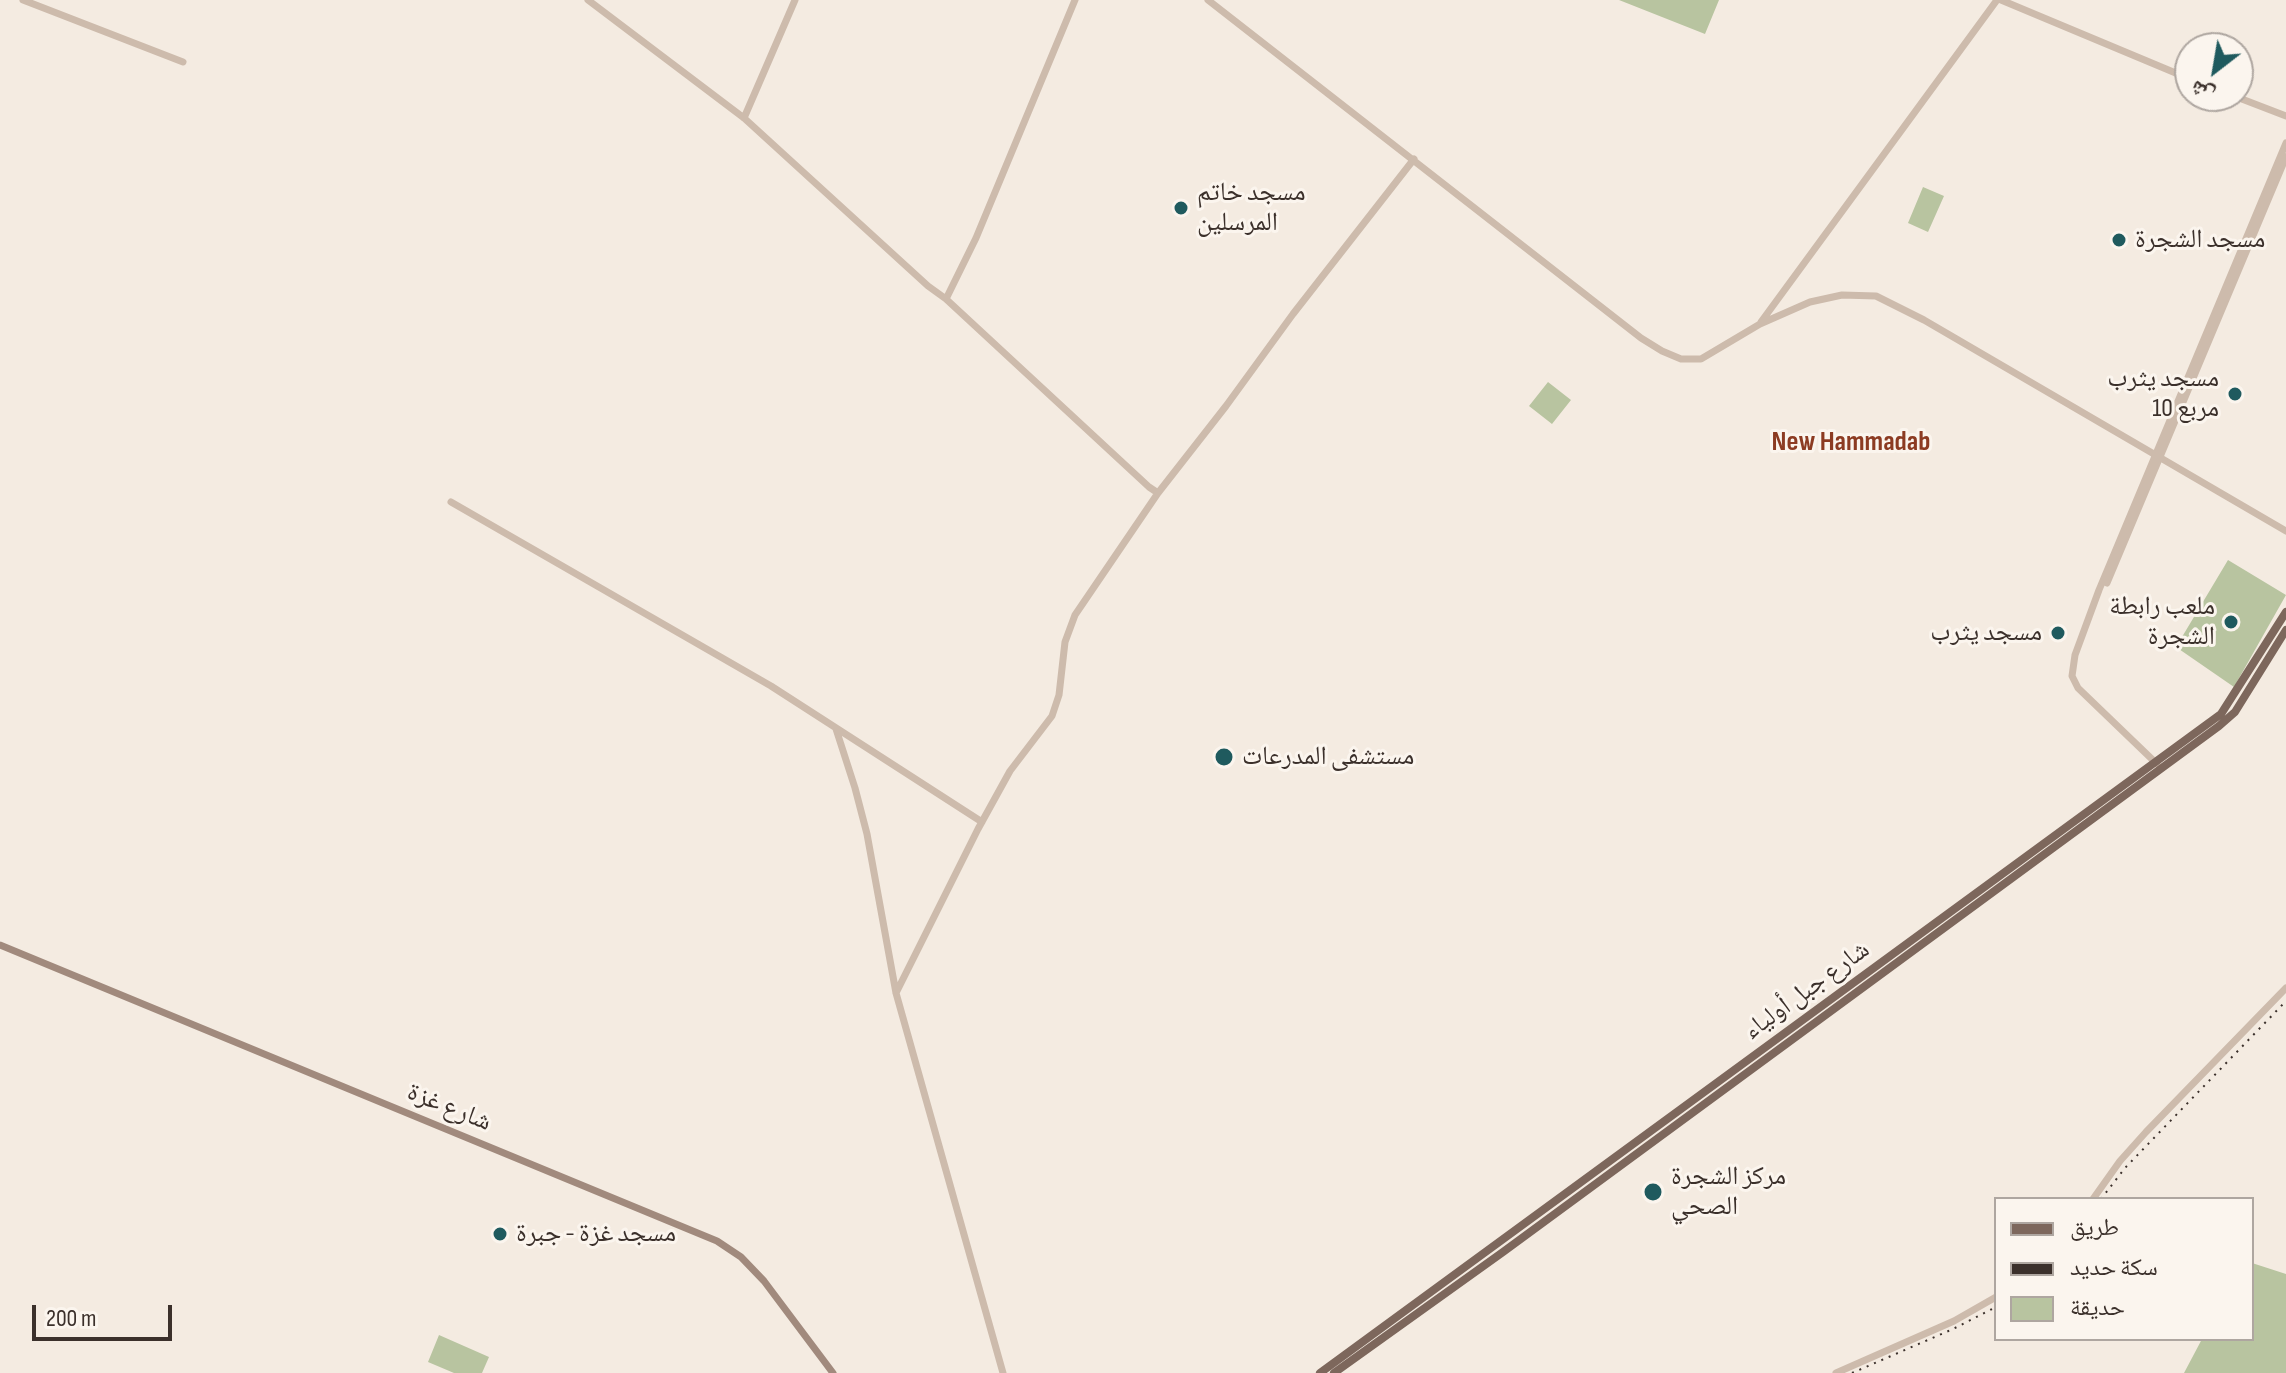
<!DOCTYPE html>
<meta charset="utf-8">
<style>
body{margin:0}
#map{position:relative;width:2286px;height:1373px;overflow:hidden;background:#f4ebe1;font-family:"Sofia Sans Condensed","Noto Naskh Arabic",sans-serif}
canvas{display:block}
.legend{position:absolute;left:1994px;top:1197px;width:260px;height:144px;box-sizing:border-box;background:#fbf5ee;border:2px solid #aea6a0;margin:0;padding:10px 14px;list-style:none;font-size:24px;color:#3b302b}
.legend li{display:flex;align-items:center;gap:16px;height:40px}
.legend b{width:40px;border:2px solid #aea6a0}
.north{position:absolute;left:2174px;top:32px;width:80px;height:80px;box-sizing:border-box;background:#fbf5ee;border:2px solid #aea6a0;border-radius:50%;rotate:211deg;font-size:22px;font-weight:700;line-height:32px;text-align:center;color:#3b302b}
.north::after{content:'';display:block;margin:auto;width:28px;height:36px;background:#1f5a5e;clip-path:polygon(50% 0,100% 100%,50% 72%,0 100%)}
.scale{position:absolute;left:32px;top:1305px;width:140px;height:36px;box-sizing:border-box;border:4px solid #3b302b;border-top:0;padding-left:10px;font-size:24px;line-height:28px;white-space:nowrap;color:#3b302b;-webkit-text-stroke:6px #fbf5ee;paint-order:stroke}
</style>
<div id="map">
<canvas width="2286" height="1373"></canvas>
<ul class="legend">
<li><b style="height:10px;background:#7d675c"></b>طريق</li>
<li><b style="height:10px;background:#3b302b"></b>سكة حديد</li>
<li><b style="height:22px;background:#b8c4a0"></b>حديقة</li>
</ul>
<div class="north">ش</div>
<div class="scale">200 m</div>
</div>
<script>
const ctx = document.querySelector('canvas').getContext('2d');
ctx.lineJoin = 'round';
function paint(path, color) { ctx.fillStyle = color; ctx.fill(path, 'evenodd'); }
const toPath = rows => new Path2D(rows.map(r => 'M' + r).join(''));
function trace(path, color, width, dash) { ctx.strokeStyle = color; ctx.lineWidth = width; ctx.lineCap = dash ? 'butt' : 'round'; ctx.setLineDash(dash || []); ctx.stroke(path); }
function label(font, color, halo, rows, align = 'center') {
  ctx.font = font + ' "Sofia Sans Condensed","Noto Naskh Arabic",sans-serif'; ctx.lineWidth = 6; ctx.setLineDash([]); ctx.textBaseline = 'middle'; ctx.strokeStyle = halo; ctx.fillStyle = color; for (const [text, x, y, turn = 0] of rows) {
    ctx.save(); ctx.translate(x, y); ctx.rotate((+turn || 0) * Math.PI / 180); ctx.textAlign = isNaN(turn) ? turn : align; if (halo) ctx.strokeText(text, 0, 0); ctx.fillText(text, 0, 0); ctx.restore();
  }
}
paint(toPath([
 [1619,0,1719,0,1705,34],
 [1923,187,1944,196,1928,232,1908,223],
 [1548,382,1571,400,1552,424,1529,406],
 [2228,560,2286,595,2234,687,2176,647],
 [2252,1263,2286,1274,2286,1373,2184,1373,2202,1339,2252,1339],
 [439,1335,489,1357,482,1373,454,1373,428,1362]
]), '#b8c4a0');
trace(toPath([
 [23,0,183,62],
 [588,0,744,118,928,286,946,299,1149,487,1158,493],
 [1208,0,1641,338,1662,351,1681,359,1701,359,1760,324,1810,302,1842,295,1876,296,1924,320,2286,531],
 [2001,0,2190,79],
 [2234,96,2286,116],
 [744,118,795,0],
 [946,299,976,238,1075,0],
 [1761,322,1997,0],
 [451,502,771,686,982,822],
 [2107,583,2286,157],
 [836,729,855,788,867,834,896,993,1003,1373],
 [2157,764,2078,688,2072,676,2075,655,2099,590,2286,143],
 [896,993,978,829,1010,771,1052,716,1059,695,1065,642,1075,615,1158,493,1226,406,1293,314,1414,159],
 [2093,1199,2120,1161,2146,1132,2286,988],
 [1836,1373,1954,1321,1996,1297]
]), '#cdbbac', 7);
trace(toPath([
 [0,945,717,1241,741,1257,764,1281,833,1373]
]), '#a18a7d', 7);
trace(toPath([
 [1320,1373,2221,714,2286,612],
 [1334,1373,1503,1252,2219,726,2235,712,2286,630]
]), '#7d675c', 8);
trace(toPath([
 [2101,1199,2125,1168,2286,1001],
 [1852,1373,1953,1329,1996,1307]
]), '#3b302b', 2, [2, 6]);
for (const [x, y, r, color] of [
 [1181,208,8,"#1f5a5e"],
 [2119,240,8,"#1f5a5e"],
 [2235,394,8,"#1f5a5e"],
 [2231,622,8,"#1f5a5e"],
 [2058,633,8,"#1f5a5e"],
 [1224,757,10,"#1f5a5e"],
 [1653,1192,10,"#1f5a5e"],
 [500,1234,8,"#1f5a5e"]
]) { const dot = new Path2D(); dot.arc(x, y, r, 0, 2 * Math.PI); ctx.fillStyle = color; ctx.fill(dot); trace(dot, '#fbf5ee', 3); }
label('26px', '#3b302b', '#fbf5ee', [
 ["مسجد خاتم",1197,193],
 ["المرسلين",1197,223],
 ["مسجد الشجرة",2135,240],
 ["مسجد يثرب",2219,379,"right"],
 ["مربع 10",2219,409,"right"],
 ["ملعب رابطة",2215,607,"right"],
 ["الشجرة",2215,637,"right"],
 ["مسجد يثرب",2042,633,"right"],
 ["مستشفى المدرعات",1242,757],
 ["مركز الشجرة",1671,1177],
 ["الصحي",1671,1207],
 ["مسجد غزة - جبرة",516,1234]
], 'left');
label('26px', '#3b302b', '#fbf5ee', [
 ["شارع جبل أولياء",1807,991,-36],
 ["شارع غزة",449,1108,22]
]);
label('bold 28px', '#8c3b22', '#fbf5ee', [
 ["New Hammadab",1851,443]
]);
</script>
